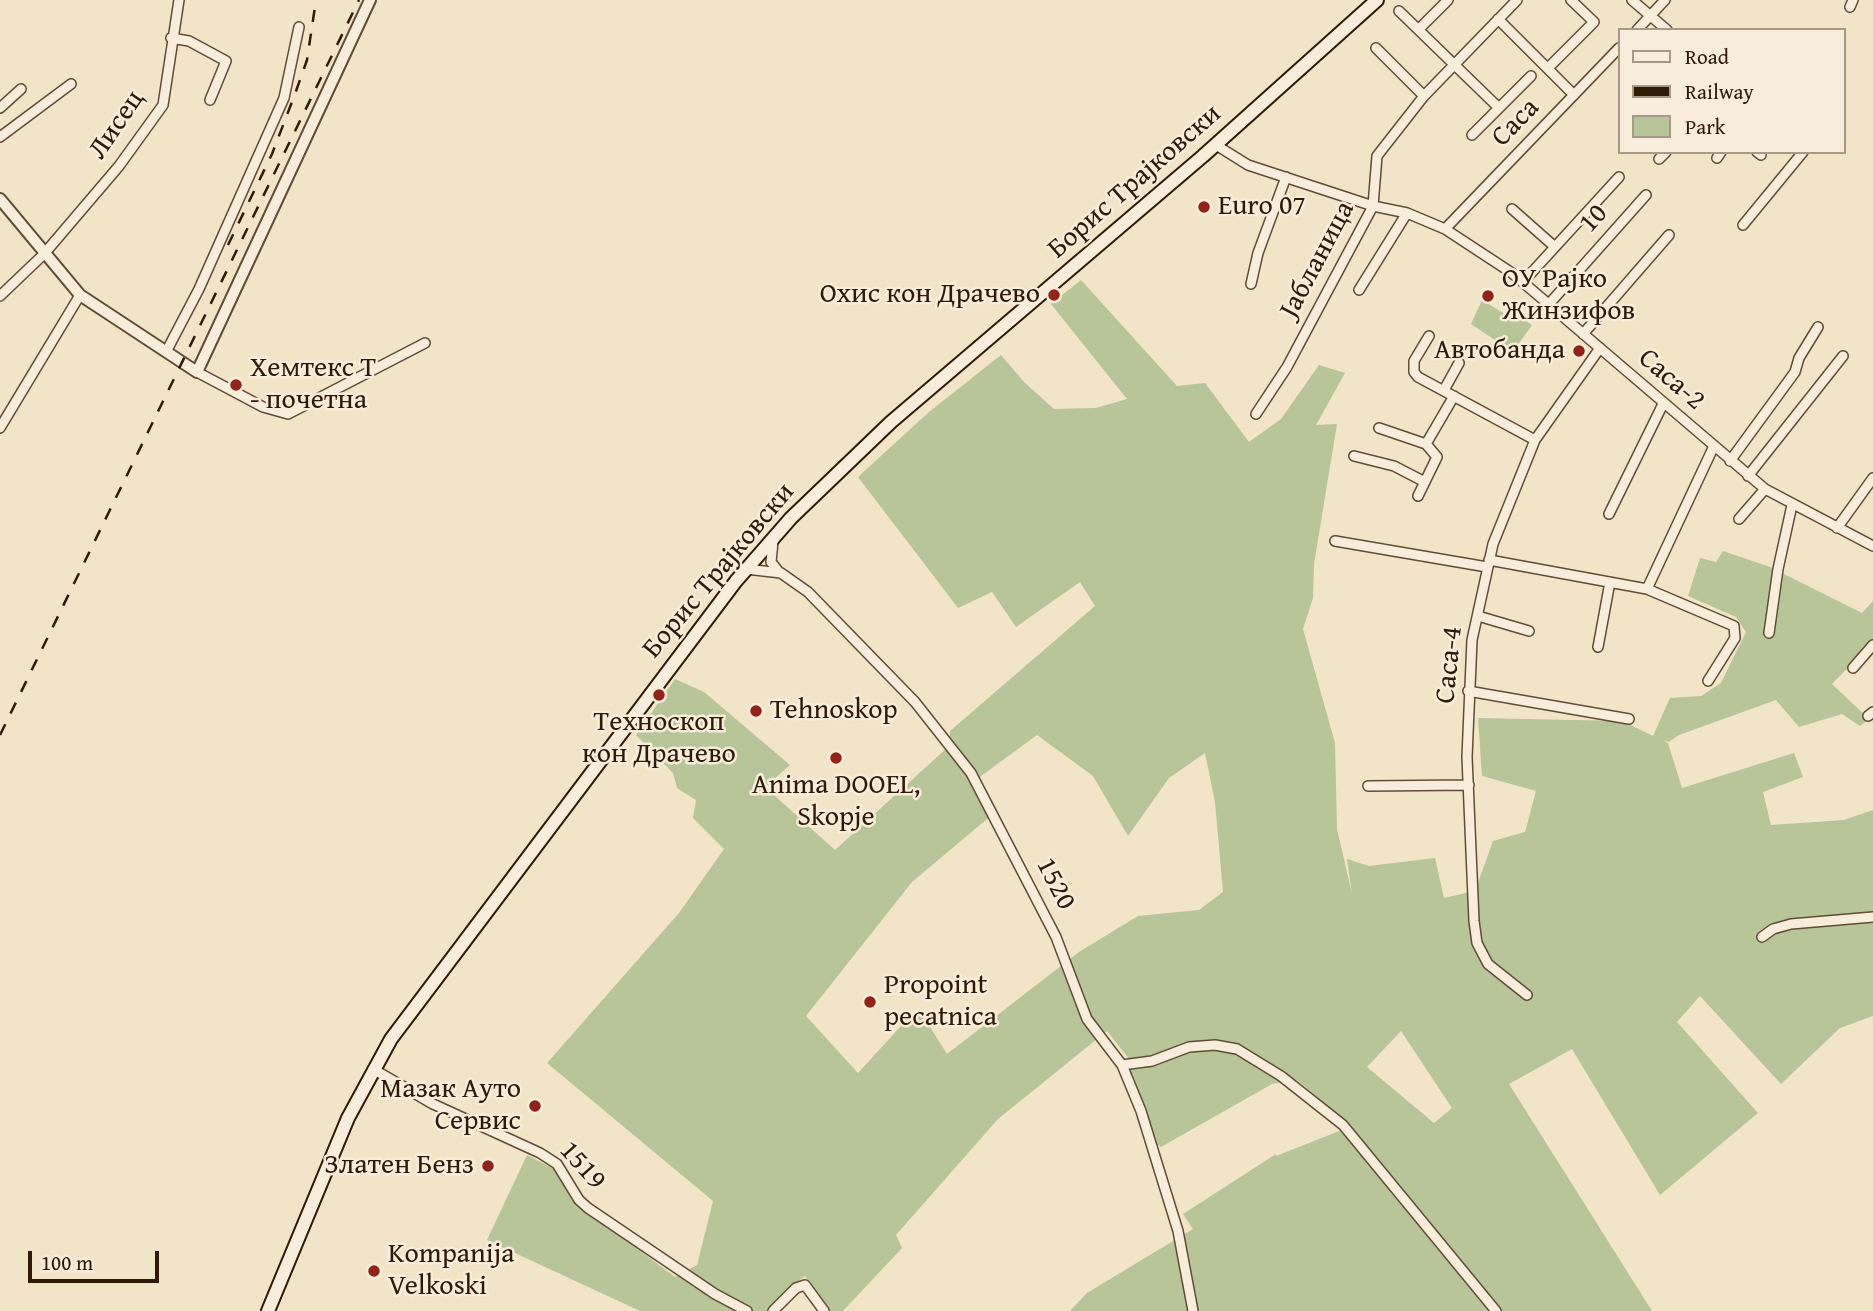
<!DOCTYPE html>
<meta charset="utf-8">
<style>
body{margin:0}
#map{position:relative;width:1873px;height:1311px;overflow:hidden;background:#f2e4c6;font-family:"Gentium Book Plus",serif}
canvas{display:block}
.legend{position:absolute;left:1618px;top:28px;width:228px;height:126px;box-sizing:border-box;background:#f7edda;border:2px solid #a79986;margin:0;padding:9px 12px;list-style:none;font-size:21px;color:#2f1a07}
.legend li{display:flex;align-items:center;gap:14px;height:35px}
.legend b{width:35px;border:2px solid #a79986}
.scale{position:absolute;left:28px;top:1251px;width:131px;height:32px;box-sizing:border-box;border:4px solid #2f1a07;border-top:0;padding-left:9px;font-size:21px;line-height:24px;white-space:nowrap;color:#2f1a07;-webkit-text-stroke:5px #f7edda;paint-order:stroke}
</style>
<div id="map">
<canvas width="1873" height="1311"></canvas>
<ul class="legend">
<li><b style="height:9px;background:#f7edda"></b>Road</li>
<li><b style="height:9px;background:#2f1a07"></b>Railway</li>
<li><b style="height:19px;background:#b7c598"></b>Park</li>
</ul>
<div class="scale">100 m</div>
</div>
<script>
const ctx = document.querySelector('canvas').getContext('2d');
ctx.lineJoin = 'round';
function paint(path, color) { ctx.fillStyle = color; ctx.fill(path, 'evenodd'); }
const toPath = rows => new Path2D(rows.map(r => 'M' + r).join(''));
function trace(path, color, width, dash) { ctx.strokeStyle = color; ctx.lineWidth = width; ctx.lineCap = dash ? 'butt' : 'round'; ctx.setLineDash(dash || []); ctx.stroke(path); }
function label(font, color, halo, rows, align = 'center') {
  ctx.font = font + ' "Gentium Book Plus",serif'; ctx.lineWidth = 5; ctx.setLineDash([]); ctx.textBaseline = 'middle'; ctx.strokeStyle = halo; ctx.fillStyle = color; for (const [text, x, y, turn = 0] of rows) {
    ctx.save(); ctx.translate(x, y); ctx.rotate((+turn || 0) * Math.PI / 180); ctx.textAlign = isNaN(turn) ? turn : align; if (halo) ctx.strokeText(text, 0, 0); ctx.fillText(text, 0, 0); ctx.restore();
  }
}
paint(toPath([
 [1081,280,1177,386,1205,383,1249,442,1281,419,1319,365,1345,373,1316,425,1337,424,1314,564,1313,598,1303,629,1335,743,1337,829,1352,894,1347,859,1369,866,1435,858,1444,898,1475,891,1493,841,1525,832,1536,791,1482,776,1478,718,1622,721,1653,736,1670,698,1701,696,1721,683,1746,632,1736,617,1688,596,1700,558,1716,562,1723,551,1770,567,1862,613,1873,601,1873,642,1832,684,1869,719,1860,726,1842,714,1799,727,1776,700,1679,735,1669,742,1663,740,1668,743,1682,788,1794,753,1803,777,1763,792,1771,825,1844,820,1873,810,1873,1016,1840,1028,1781,1084,1700,996,1677,1022,1758,1113,1660,1195,1572,1049,1509,1084,1652,1311,1070,1311,1087,1293,1193,1229,1183,1214,1276,1154,1276,1156,1352,1126,1297,1080,1272,1084,1161,1147,1146,1137,1124,1073,1129,1059,1107,1031,998,1119,896,1235,902,1248,843,1311,828,1311,805,1276,788,1288,773,1311,640,1311,487,1240,527,1155,556,1170,598,1219,675,1277,697,1265,713,1201,547,1063,679,913,724,849,693,818,696,800,677,788,673,773,636,735,675,679,704,692,790,765,765,787,835,850,949,746,950,731,1095,606,1080,582,1016,627,992,592,958,608,858,477,929,412,1001,355,1025,383,1054,409,1096,408,1127,399,1051,304],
 [1037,735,1093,776,1128,836,1169,778,1205,753,1215,802,1223,892,1199,910,1138,916,1079,952,947,1054,925,1019,913,1013,858,1073,806,1016,912,882,993,814,973,782],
 [1401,1031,1452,1108,1434,1123,1367,1067],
 [1482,300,1510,317,1515,313,1532,325,1513,352,1471,324]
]), '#b7c598');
const minor = toPath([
 [1632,0,1667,30],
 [1850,7,1853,0],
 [1399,11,1499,108],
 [1498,19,1574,95],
 [1419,29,1448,0],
 [1637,30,1665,0],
 [171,38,189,41,226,61,210,100],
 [1376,48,1424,96],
 [1548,68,1594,22,1571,0],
 [0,108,21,89],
 [1472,135,1531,76],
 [0,137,71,84],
 [1216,145,1248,165,1373,206,1407,213,1445,229,1512,273,1765,489,1873,546],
 [1757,152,1761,155],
 [1717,158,1721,152],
 [1659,159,1666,152],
 [1512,209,1555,247],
 [1743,225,1803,152],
 [1445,229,1619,48],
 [1523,282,1619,177],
 [1251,284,1258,253,1286,177],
 [1359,290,1407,213],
 [0,296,44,254,119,166,163,105,179,0],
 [1549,304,1646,195],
 [1583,334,1669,235],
 [1429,336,1414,361,1414,372,1418,377,1535,440],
 [166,352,199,289,284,98,299,27],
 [197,372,263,407,288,414,425,343],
 [1444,390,1459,363],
 [1256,414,1287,367,1373,206,1377,156,1424,96,1517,0],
 [0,428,80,295],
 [1379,428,1426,444],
 [1354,456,1394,466,1425,482],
 [1730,461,1795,372,1799,358,1818,327],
 [1748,476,1843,356],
 [1418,496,1437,457,1426,444,1454,396],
 [1609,514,1663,404],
 [1739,519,1765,489],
 [1837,528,1873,478],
 [773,541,771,562,779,572],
 [1335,541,1487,567],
 [1489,560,1647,589],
 [746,569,781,573,808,592,915,702,971,773,1056,937,1087,1019,1122,1065,1141,1111,1178,1231,1193,1311],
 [1478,616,1529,631],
 [1769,633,1778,569,1792,505],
 [1598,647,1610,582],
 [1853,668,1873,645],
 [1708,681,1735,638,1734,626,1647,589,1713,448],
 [1468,691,1629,719],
 [1868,716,1873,712],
 [1368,786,1469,785],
 [1762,937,1773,929,1791,924,1873,917],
 [1527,995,1488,964,1477,943,1474,921,1467,757,1472,640,1493,544,1535,440,1600,348],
 [1122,1065,1152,1061,1189,1047,1215,1045,1237,1049,1281,1076,1343,1125,1496,1311],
 [373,1069,433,1104,540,1153,557,1164,579,1200,588,1208,715,1294,747,1311],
 [773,1311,796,1288,805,1285,824,1311]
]);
const tertiary = toPath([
 [0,199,80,295,197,372,370,0]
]);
const secondary = toPath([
 [268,1311,348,1118,391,1039,736,581,791,518,891,422,1203,156,1377,0]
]);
trace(minor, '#604c37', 12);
trace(tertiary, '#604c37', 14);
trace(secondary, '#2f1a07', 16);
trace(minor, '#f7edda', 9);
trace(tertiary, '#f7edda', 10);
trace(secondary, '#f7edda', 12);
trace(toPath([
 [228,245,272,154,295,94,307,60,316,0],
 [0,735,359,0]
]), '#2f1a07', 2.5, [12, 12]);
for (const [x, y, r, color] of [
 [1204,207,7,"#8f2418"],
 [1054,295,7,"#8f2418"],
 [1488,296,7,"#8f2418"],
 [1579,351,7,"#8f2418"],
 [236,385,7,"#8f2418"],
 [659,695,7,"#8f2418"],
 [756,711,7,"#8f2418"],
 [836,758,7,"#8f2418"],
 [870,1002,7,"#8f2418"],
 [535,1106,7,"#8f2418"],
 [488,1166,7,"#8f2418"],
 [374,1271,7,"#8f2418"]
]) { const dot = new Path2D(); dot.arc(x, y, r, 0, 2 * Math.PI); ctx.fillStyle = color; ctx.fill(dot); trace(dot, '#f7edda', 2.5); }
label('28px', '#2f1a07', '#f7edda', [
 ["Саса",1516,123,-46],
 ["Лисец",117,125,-56],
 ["Борис Трајковски",1135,182,-41],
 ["10",1594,219,-48],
 ["Јабланица",1318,260,-62],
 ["Саса-2",1671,380,41],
 ["Борис Трајковски",719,571,-50],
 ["Саса-4",1450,665,-84],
 ["1520",1055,884,63],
 ["1519",582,1166,48]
]);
label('28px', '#2f1a07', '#f7edda', [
 ["Euro 07",1218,207],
 ["ОУ Рајко",1502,280],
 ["Жинзифов",1502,312],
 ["Охис кон Драчево",1040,295,"right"],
 ["Автобанда",1565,351,"right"],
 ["Хемтекс Т",250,369],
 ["- почетна",250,401],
 ["Tehnoskop",770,711],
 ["Техноскоп",659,723,"center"],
 ["кон Драчево",659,755,"center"],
 ["Anima DOOEL,",836,786,"center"],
 ["Skopje",836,818,"center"],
 ["Propoint",884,986],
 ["pecatnica",884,1018],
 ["Мазак Ауто",521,1090,"right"],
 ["Сервис",521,1122,"right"],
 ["Златен Бенз",474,1166,"right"],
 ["Kompanija",388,1255],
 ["Velkoski",388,1287]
], 'left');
</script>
